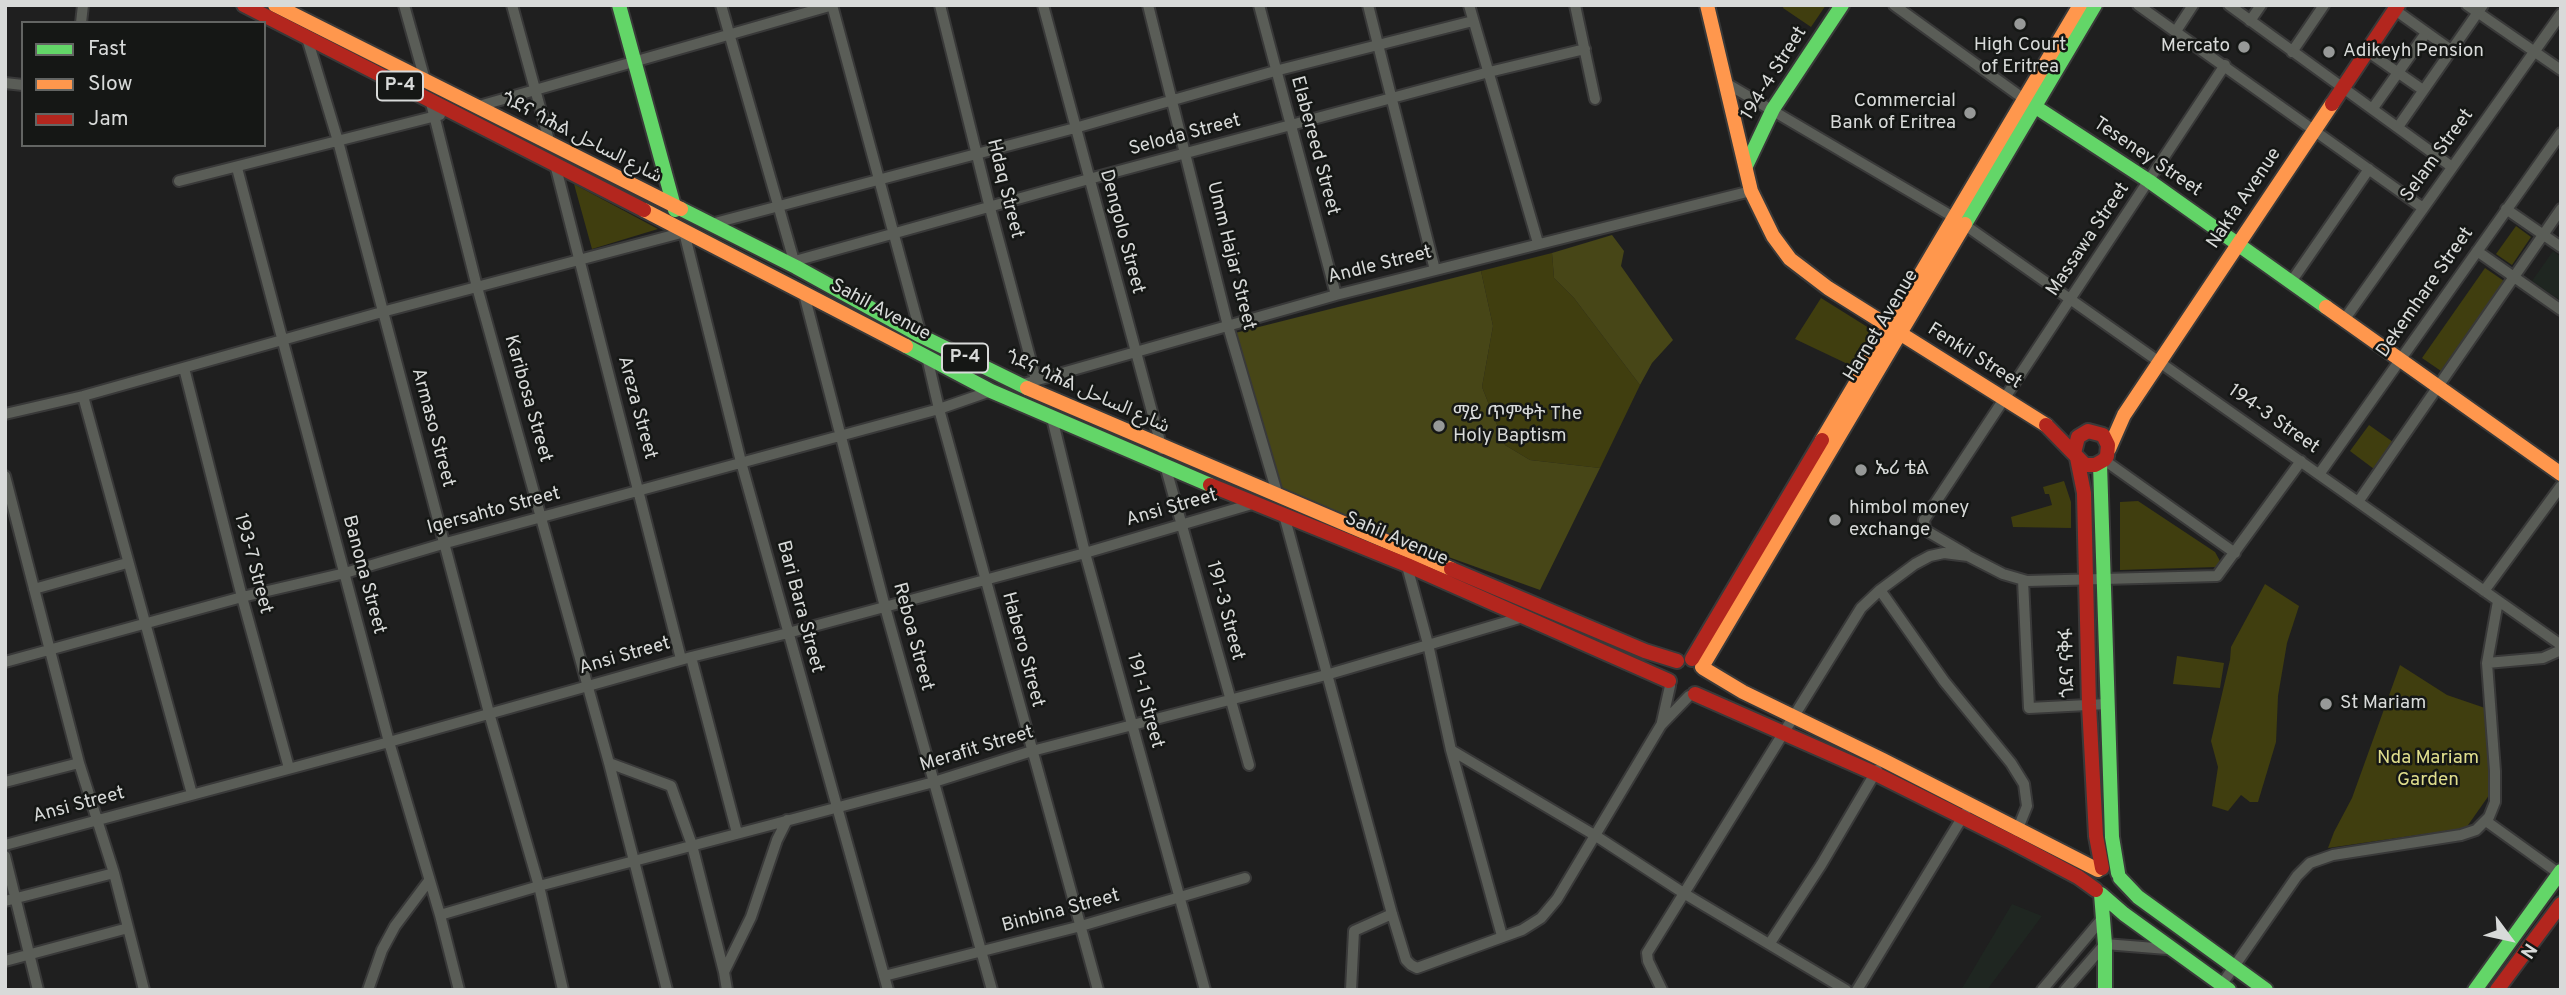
<!DOCTYPE html>
<meta charset="utf-8">
<style>
body{margin:0}
#map{position:relative;width:2566px;height:995px;overflow:hidden;background:#1f1f1f;font-family:Overpass,sans-serif}
canvas{display:block}
.frame{position:absolute;inset:0;border:7px solid #d8dad9;pointer-events:none}
.legend{position:absolute;left:21px;top:21px;width:245px;height:126px;box-sizing:border-box;background:#151715;border:2px solid #636563;margin:0;padding:9px 12px;list-style:none;font-size:21px;color:#d8dad9}
.legend li{display:flex;align-items:center;gap:14px;height:35px}
.legend b{width:35px;border:2px solid #636563}
.north{position:absolute;left:2475px;top:904px;width:70px;height:70px;-webkit-text-stroke:5px #151715;paint-order:stroke;rotate:123deg;font-size:19px;font-weight:700;line-height:28px;text-align:center;color:#d8dad9}
.north::after{content:'';display:block;margin:auto;width:24px;height:32px;background:#d8dad9;clip-path:polygon(50% 0,100% 100%,50% 72%,0 100%)}
</style>
<div id="map">
<canvas width="2566" height="995"></canvas>
<div class="frame"></div>
<ul class="legend">
<li><b style="height:9px;background:#63d668"></b>Fast</li>
<li><b style="height:9px;background:#ff974d"></b>Slow</li>
<li><b style="height:9px;background:#b3261e"></b>Jam</li>
</ul>
<div class="north">N</div>
</div>
<script>
const ctx = document.querySelector('canvas').getContext('2d');
ctx.lineJoin = 'round';
function paint(path, color) { ctx.fillStyle = color; ctx.fill(path, 'evenodd'); }
const toPath = rows => new Path2D(rows.map(r => 'M' + r).join(''));
function trace(path, color, width, dash) { ctx.strokeStyle = color; ctx.lineWidth = width; ctx.lineCap = dash ? 'butt' : 'round'; ctx.setLineDash(dash || []); ctx.stroke(path); }
function label(font, color, halo, rows, align = 'center') {
  ctx.font = font + ' Overpass,"Noto Sans Arabic","Noto Sans Ethiopic",sans-serif'; ctx.lineWidth = 5; ctx.setLineDash([]); ctx.textBaseline = 'middle'; ctx.strokeStyle = halo; ctx.fillStyle = color; for (const [text, x, y, turn = 0] of rows) {
    ctx.save(); ctx.translate(x, y); ctx.rotate((+turn || 0) * Math.PI / 180); ctx.textAlign = isNaN(turn) ? turn : align; if (halo) ctx.strokeText(text, 0, 0); ctx.fillText(text, 0, 0); ctx.restore();
  }
}
paint(toPath([
 [2553,251,2561,257,2561,301,2532,281],
 [2012,904,2042,916,1987,990,1961,990]
]), '#1f2621');
paint(toPath([
 [1784,5,1826,5,1811,27,1783,8],
 [574,184,658,229,592,249],
 [2516,226,2531,237,2512,265,2496,254],
 [1552,253,1554,278,1574,298,1640,385,1600,468,1530,460,1505,445,1482,387,1493,326,1481,271],
 [2485,268,2504,281,2441,371,2422,358],
 [1821,298,1869,328,1872,333,1871,339,1854,367,1795,339],
 [2369,425,2393,442,2374,469,2350,451],
 [2064,481,2071,502,2071,528,2013,527,2011,517,2052,505,2049,494,2045,494,2043,487],
 [2138,501,2215,552,2220,561,2217,567,2120,570,2120,502],
 [2265,584,2299,606,2287,643,2278,696,2276,742,2258,802,2250,802,2241,795,2228,811,2212,806,2218,767,2211,741,2230,660,2231,647],
 [2177,656,2224,663,2220,688,2173,684],
 [2400,665,2447,695,2485,708,2492,791,2466,828,2328,848,2334,832,2352,798]
]), '#403e0f');
paint(toPath([
 [1612,235,1624,251,1621,266,1673,340,1652,363,1640,385,1574,298,1554,278,1552,253],
 [1481,271,1493,326,1482,387,1505,445,1530,460,1600,468,1540,590,1279,496,1235,333]
]), '#474617');
const street = toPath([
 [404,5,425,80],
 [512,5,550,144],
 [721,5,796,268],
 [832,5,921,335],
 [940,5,990,208,1036,380],
 [1043,5,1162,449],
 [1148,5,1228,326,1278,496],
 [1259,5,1336,295],
 [1368,5,1435,270],
 [1469,5,1538,243],
 [1575,5,1595,99],
 [1894,5,2024,99],
 [2138,5,2423,208],
 [2229,5,2452,167],
 [2467,5,2561,70],
 [2395,10,2451,50],
 [2250,21,2261,5],
 [81,23,83,5],
 [2176,31,2193,5],
 [307,38,338,141,489,713,539,886,563,990],
 [2367,51,2423,90],
 [2292,52,2324,5],
 [1724,82,1955,218,2561,645],
 [5,83,23,85],
 [430,99,477,287,609,763,667,990],
 [479,106,833,5],
 [2373,108,2426,33],
 [2398,127,2483,5],
 [555,164,681,659],
 [237,168,389,742,440,915,459,990],
 [179,181,440,115],
 [2506,209,2561,247],
 [711,224,1075,128,1275,71,1473,21],
 [684,232,741,462,888,990],
 [2477,251,2561,310],
 [795,261,1089,179,1489,72,1585,49],
 [2291,282,2369,169],
 [804,294,885,607,992,990],
 [2344,320,2561,14],
 [927,357,939,409,1098,990],
 [184,368,242,597,289,768],
 [1020,385,1336,295,1751,191],
 [83,396,192,794],
 [5,414,83,396,382,312,685,232],
 [1052,418,1085,553,1205,990],
 [2104,460,2235,553],
 [1165,465,1249,765],
 [2320,473,2561,133],
 [5,476,79,763,114,873,144,990],
 [2358,502,2561,209],
 [1284,515,1392,914,1406,960,1411,965,1417,968,1522,930,1541,918,1557,899,1661,725,1689,696],
 [1966,554,1925,530,1924,520,2225,65],
 [1407,566,1428,644,1451,750,1502,936],
 [2023,580,2029,708,2107,704],
 [34,589,127,563],
 [1880,590,1944,681,2011,763,2024,784,2027,806,2017,831],
 [2484,591,2561,486],
 [691,657,737,833],
 [5,662,242,597,345,573,446,543,939,409,991,391],
 [2487,663,2543,658,2561,650],
 [1662,722,1670,686],
 [1451,750,1596,836,1685,894,1846,990],
 [609,763,671,786,692,845,724,972,751,917,777,840,787,820],
 [5,782,79,763],
 [2486,821,2561,875],
 [5,845,389,742,691,657,788,633,1085,553,1252,504],
 [5,856,38,990],
 [5,901,114,873],
 [440,915,539,886,934,782,1032,751,1326,675,1523,617],
 [1770,943,1821,865,1877,770],
 [5,961,128,928],
 [724,972,727,990],
 [884,976,1081,926,1245,878],
 [2222,984,2297,876,2310,863,2333,855,2461,835,2476,830,2489,817,2495,802,2495,771,2487,663,2498,601],
 [368,990,382,950,395,926,428,882],
 [1351,990,1354,931,1392,914],
 [1662,990,1648,961,1647,953,1861,608,1880,590,1915,564,1930,556,1944,553,1968,556,2003,574,2027,581,2217,576,2301,461],
 [1857,990,1965,813],
 [2042,990,2101,920],
 [2065,990,2105,944,2167,949]
]);
const fast = toPath([
 [619,5,675,210],
 [2025,100,2149,181,2326,307],
 [1746,166,1773,109,1842,5],
 [681,209,796,267,921,336,1027,388],
 [1965,224,2095,5],
 [906,346,991,391,1210,485],
 [2100,464,2112,837,2118,873],
 [2120,878,2138,897,2266,990],
 [2101,894,2124,914,2229,990],
 [2101,894,2105,944,2105,990],
 [2475,990,2561,871]
]);
const slow = toPath([
 [275,5,681,209],
 [1707,5,1751,191,1773,236,1790,259,1828,288,2046,425],
 [644,210,906,346],
 [2326,307,2561,474],
 [1027,388,1451,569],
 [1822,440,2080,5],
 [2109,449,2124,415,2332,104],
 [1702,667,1965,224],
 [1703,668,1743,692,1883,760,2098,870]
]);
const jam = toPath([
 [244,5,644,210],
 [2332,104,2398,5],
 [2046,425,2085,465,2095,465,2104,460,2107,456,2108,445,2103,435,2088,431,2078,437,2074,453],
 [2077,458,2084,493,2089,705,2096,836,2102,868],
 [1210,485,1407,565,1669,681],
 [1451,569,1645,651,1677,661],
 [1692,659,1822,440],
 [1695,694,1874,773,2012,842,2078,877,2096,890],
 [2497,990,2561,904]
]);
trace(street, '#393939', 14);
trace(fast, '#393939', 18);
trace(slow, '#393939', 18);
trace(jam, '#393939', 18);
trace(street, '#5a5d57', 10);
trace(fast, '#63d668', 14);
trace(slow, '#ff974d', 14);
trace(jam, '#b3261e', 14);
for (const [x, y, r, color] of [
 [2020,24,7,"#979998"],
 [2244,47,7,"#979998"],
 [2329,52,7,"#979998"],
 [1970,113,7,"#979998"],
 [1439,426,7,"#979998"],
 [1861,470,7,"#979998"],
 [1835,520,7,"#979998"],
 [2326,704,7,"#979998"]
]) { const dot = new Path2D(); dot.arc(x, y, r, 0, 2 * Math.PI); ctx.fillStyle = color; ctx.fill(dot); trace(dot, '#151715', 2.5); }
for (const [x, y, w] of [
 [400,86,46],
 [965,358,46]
]) { const box = new Path2D(); box.roundRect(x - w / 2, y - 14.5, w, 29, 5); ctx.fillStyle = '#151715'; ctx.fill(box); trace(box, '#d8dad9', 2); }
label('bold 18px', '#d8dad9', null, [
 ["P-4",400,86],
 ["P-4",965,358]
]);
label('19px', '#d8dad9', '#151715', [
 ["High Court",2020,46,"center"],
 ["of Eritrea",2020,68,"center"],
 ["Mercato",2230,47,"right"],
 ["Adikeyh Pension",2343,52],
 ["Commercial",1956,102,"right"],
 ["Bank of Eritrea",1956,124,"right"],
 ["ማይ ጥምቀት The",1453,415],
 ["Holy Baptism",1453,437],
 ["ኤሪ ቴል",1875,470],
 ["himbol money",1849,509],
 ["exchange",1849,531],
 ["St Mariam",2340,704]
], 'left');
label('19px', '#d8dad9', '#151715', [
 ["194-4 Street",1775,74,-58],
 ["Seloda Street",1185,136,-15],
 ["ጎደና ሳሕል شارع الساحل",581,139,27],
 ["Elabereed Street",1314,146,75],
 ["Selam Street",2438,156,-54],
 ["Teseney Street",2147,158,34],
 ["Hdaq Street",1004,189,76],
 ["Nakfa Avenue",2245,199,-56],
 ["Dengolo Street",1121,232,75],
 ["Massawa Street",2089,240,-56],
 ["Umm Hajar Street",1230,256,76],
 ["Andle Street",1380,266,-14],
 ["Dekemhare Street",2426,293,-55],
 ["Sahil Avenue",880,311,28],
 ["Harnet Avenue",1882,326,-59],
 ["Fenkil Street",1974,357,32],
 ["ጎደና ሳሕል شارع الساحل",1087,393,24],
 ["Karibosa Street",527,399,74],
 ["Areza Street",636,408,75],
 ["194-3 Street",2273,420,35],
 ["Armaso Street",432,428,75],
 ["Ansi Street",1172,509,-16],
 ["Igersahto Street",494,512,-15],
 ["Sahil Avenue",1396,540,23],
 ["193-7 Street",252,564,75],
 ["Banona Street",363,575,75],
 ["Bari Bara Street",799,607,75],
 ["191-3 Street",1224,611,75],
 ["Reboa Street",912,637,75],
 ["Habero Street",1022,650,75],
 ["Ansi Street",625,657,-16],
 ["ጎደና ናቅፋ",2069,663,-91],
 ["191-1 Street",1144,701,75],
 ["Merafit Street",977,750,-17],
 ["Ansi Street",79,806,-15],
 ["Binbina Street",1061,912,-15]
]);
label('19px', '#dfdd8c', '#151715', [
 ["Nda Mariam",2428,759],
 ["Garden",2428,781]
]);
</script>
